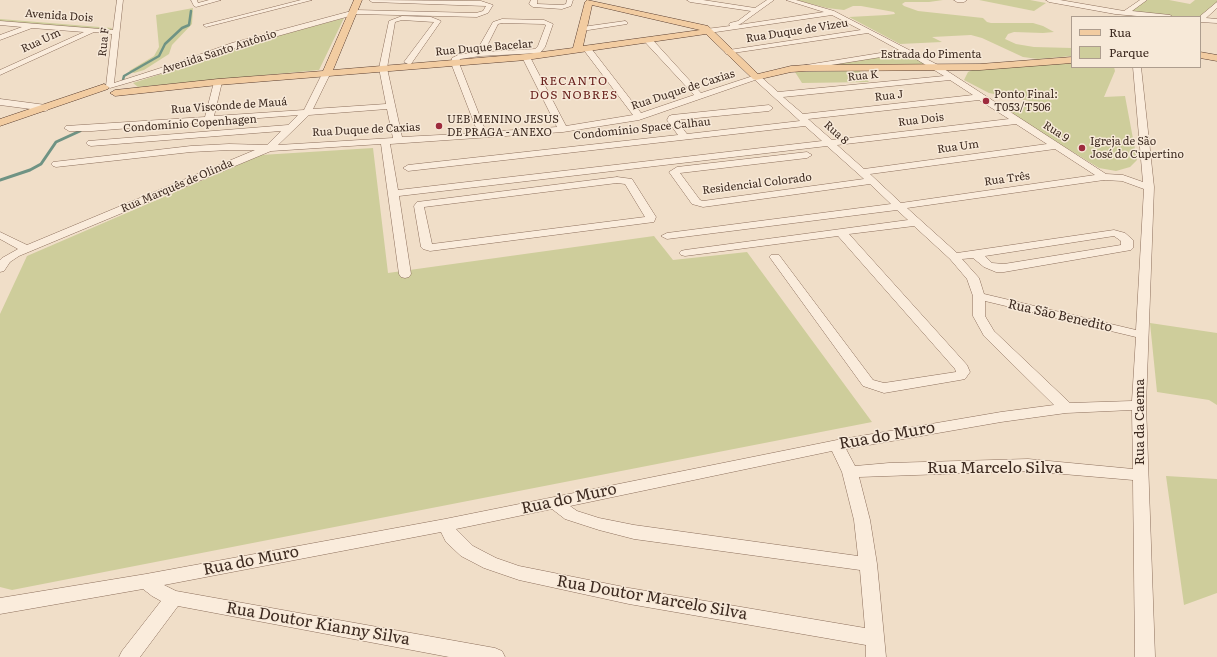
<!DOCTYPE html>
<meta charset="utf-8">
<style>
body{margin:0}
#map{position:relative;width:1217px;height:657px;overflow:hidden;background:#f0dec8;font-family:Literata,serif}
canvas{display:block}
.legend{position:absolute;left:1071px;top:16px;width:130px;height:52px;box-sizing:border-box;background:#f7e9d8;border:1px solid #ad9d8e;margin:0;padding:5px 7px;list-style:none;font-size:12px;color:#3d2a20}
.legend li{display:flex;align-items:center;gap:8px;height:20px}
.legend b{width:20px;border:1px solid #ad9d8e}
</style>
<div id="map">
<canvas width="1217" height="657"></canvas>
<ul class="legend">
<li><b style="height:5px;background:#f2cca1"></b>Rua</li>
<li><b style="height:11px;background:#cecd9b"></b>Parque</li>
</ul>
</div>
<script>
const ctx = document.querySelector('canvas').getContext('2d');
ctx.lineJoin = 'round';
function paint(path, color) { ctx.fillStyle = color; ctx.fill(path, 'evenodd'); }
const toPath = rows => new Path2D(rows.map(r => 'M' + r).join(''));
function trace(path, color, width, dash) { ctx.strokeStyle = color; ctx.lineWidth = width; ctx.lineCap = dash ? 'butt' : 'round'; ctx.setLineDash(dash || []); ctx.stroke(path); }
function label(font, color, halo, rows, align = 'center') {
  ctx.font = font + ' Literata,serif'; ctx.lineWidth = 3; ctx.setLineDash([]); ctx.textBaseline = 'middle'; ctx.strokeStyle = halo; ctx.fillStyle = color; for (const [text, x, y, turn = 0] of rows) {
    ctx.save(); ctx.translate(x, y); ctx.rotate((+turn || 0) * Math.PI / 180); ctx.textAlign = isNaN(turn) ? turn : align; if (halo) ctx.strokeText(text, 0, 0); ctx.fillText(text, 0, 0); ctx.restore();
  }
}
paint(toPath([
 [796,0,943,0,929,2,905,2,902,4,904,6,918,11,983,18,987,22,991,23,1033,23,1043,26,1054,32,1043,33,1014,32,1008,34,1005,39,1016,44,1034,47,1072,48,1072,56,1038,59,1023,57,982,38,971,35,932,37,942,42,900,44,849,17,886,15,895,14,894,12,861,6,853,6,844,10,827,8],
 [979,0,1030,0,1046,3,1034,11],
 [1144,0,1169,0,1190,4,1195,0,1217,0,1217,2,1200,17,1170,17,1127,13],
 [193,8,192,24,172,45,169,54,144,70,134,73,129,71,154,56,159,47,156,15],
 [344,18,319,70,138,87,133,83,199,62,230,49],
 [0,19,112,28,111,30,0,21],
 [905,53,929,66,827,65],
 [1072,63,1072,67,1114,67,1115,71,1104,97,1125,96,1137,160,1130,167,1116,171,1099,168,1001,108,1040,103,989,93,964,80,968,72,972,70],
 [860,71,869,82,802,83,795,72],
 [373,148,388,273,654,236,673,260,747,252,872,422,12,590,0,587,0,314,27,256,261,155],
 [1150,323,1217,333,1217,405,1209,400,1157,392],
 [1166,476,1217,479,1217,593,1184,605]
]), '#cecd9b');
trace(toPath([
 [123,80,124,76,159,56,165,44,182,28,189,25,191,11]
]), '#6f9384', 2.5);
trace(toPath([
 [0,180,30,170,41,164,56,142,80,131]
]), '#6f9384', 3);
const minor = toPath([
 [117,0,123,0,114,83,170,65,232,43,355,10,476,13,483,11,486,6,372,2,369,0,481,1,493,5,488,13,477,17,357,14,238,47,176,69,110,88,106,86,112,34,94,32,0,75,0,70,84,32,32,28,0,40,0,35,22,27,0,25,0,21,113,30,117,0],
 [191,0,197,0,198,3,209,0,221,0,196,7,194,6,191,0],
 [301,0,312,0,206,27,203,25,301,0],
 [531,0,537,0,537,4,562,5,566,4,567,0,573,0,571,6,562,9,533,7,529,4,531,0],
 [687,0,703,0,755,8,767,0,774,0,742,23,738,25,824,12,786,0,796,0,834,11,938,65,1106,174,1123,175,1143,182,1133,67,1141,67,1154,187,1146,405,1155,657,1135,657,1133,480,1028,471,859,477,870,520,877,564,886,657,866,657,866,645,629,604,519,580,484,568,461,556,446,542,441,532,164,585,176,591,495,648,502,651,505,657,449,657,178,606,140,657,119,657,122,651,161,601,152,596,143,589,0,614,0,598,146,574,445,519,837,440,1001,412,1054,405,984,336,973,316,973,296,967,279,950,259,914,226,849,234,967,365,970,372,965,379,960,380,884,393,863,386,771,259,769,257,771,255,779,255,873,380,884,383,956,372,955,369,838,236,685,256,681,255,679,253,681,251,685,250,908,220,897,210,667,239,661,236,667,233,891,204,870,184,703,207,692,204,669,172,677,167,807,152,812,155,807,158,680,173,700,200,703,201,864,179,827,146,399,196,411,274,409,277,405,278,401,277,399,274,381,144,271,151,19,256,10,262,4,271,0,272,0,260,2,258,18,249,0,239,0,232,27,245,255,150,229,150,191,152,56,167,53,166,51,164,53,162,191,146,229,144,267,145,281,131,91,146,88,145,86,143,88,141,288,125,298,115,92,131,69,131,64,128,66,126,205,117,214,82,218,80,222,82,214,116,304,110,323,72,327,70,331,72,313,109,386,104,379,68,389,21,402,16,431,17,441,21,411,64,408,64,404,62,434,22,402,20,395,22,387,68,402,137,478,133,451,63,452,58,458,55,476,52,493,22,502,19,544,20,553,24,545,47,540,53,480,56,460,59,459,63,486,132,557,127,522,57,526,55,530,57,566,126,633,115,583,49,587,47,590,47,641,113,694,95,645,42,644,40,648,38,651,38,701,93,756,75,759,75,778,92,944,76,906,53,800,70,796,68,800,66,899,50,868,33,726,54,725,52,729,50,861,30,832,15,709,33,706,33,706,29,730,26,729,24,730,23,738,21,751,11,690,2,687,0],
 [502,23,543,24,546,25,538,46,535,49,484,52,498,24,502,23],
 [755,80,800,121,687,134,676,120,769,111,773,108,769,105,672,115,669,116,667,120,678,135,408,165,403,168,408,171,805,126,822,141,398,190,390,144,563,132,639,120,755,80],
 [950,80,973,95,803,114,783,97,950,80],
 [979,100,1009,119,832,140,808,119,979,100],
 [387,109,393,138,278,145,309,115,387,109],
 [1016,124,1047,144,864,169,837,145,1016,124],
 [1055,149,1095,175,901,203,870,174,1055,149],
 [1104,180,1122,181,1144,189,1136,330,984,294,979,278,962,259,973,258,984,267,996,272,1004,272,1131,250,1133,248,1133,240,1125,233,1114,230,957,253,907,208,1104,180],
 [1114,236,1121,241,1121,245,1004,264,992,263,985,256,1114,236],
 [985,301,1136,337,1132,401,1070,403,994,331,985,316,985,301],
 [1132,410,1133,469,1028,459,889,463,855,466,846,449,1001,422,1066,413,1132,410],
 [832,451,842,472,854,520,858,556,634,525,599,518,577,511,570,506,832,451],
 [552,509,565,519,599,530,634,539,860,570,865,628,629,588,519,566,496,558,473,546,456,529,552,509],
 [954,0,967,0,964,2,957,2,954,0],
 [1046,0,1060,0,1124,11,1140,0,1147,0,1132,11,1170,15,1173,17,1148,17,1115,14,1049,2,1046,0],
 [1217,2,1217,8,1206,18,1217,19,1217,23,1200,22,1199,17,1217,2],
 [625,21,627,22,627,24,582,31,578,29,582,27,625,21],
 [0,99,46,105,50,108,46,111,0,105,0,99],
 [617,177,632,179,656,217,654,222,430,251,423,249,421,247,414,206,417,202,617,177],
 [617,183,625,184,645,217,432,244,424,207,617,183]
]);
const major = toPath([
 [354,0,362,0,333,70,526,54,573,48,585,2,587,0,708,26,758,74,791,66,806,65,980,64,1072,57,1072,63,980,70,806,71,791,72,756,80,753,79,706,34,526,60,218,85,115,96,110,93,115,90,218,79,323,71,354,0],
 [592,5,700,30,583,46,592,5],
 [1200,52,1217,55,1217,61,1200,58,1200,52],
 [104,84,109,87,108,89,0,126,0,119,104,84]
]);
trace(minor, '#8c6f5c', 1);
trace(major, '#5a3e30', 1);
paint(minor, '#faecdc');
paint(major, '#f2cca1');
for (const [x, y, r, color] of [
 [986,101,4,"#9d2b3d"],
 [439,126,4,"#9d2b3d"],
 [1082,148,4,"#9d2b3d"]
]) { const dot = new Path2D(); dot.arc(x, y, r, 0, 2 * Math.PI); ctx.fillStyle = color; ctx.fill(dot); trace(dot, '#f7e9d8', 1.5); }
label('11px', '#3d2a20', '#f7e9d8', [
 ["Avenida Dois",59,16,4],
 ["Rua Duque de Vizeu",797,31,-9],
 ["Rua Um",41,41,-25],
 ["Rua F",104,42,-84],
 ["Rua Duque Bacelar",484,48,-5],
 ["Avenida Santo Antônio",219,52,-18],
 ["Estrada do Pimenta",931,55],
 ["Rua K",863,76,-6],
 ["Rua Duque de Caxias",683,90,-18],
 ["Rua J",889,96,-6],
 ["Rua Visconde de Mauá",229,106,-4],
 ["Rua Dois",921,120,-7],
 ["Condomínio Copenhagen",190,124,-4],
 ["Condomínio Space Calhau",642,129,-6],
 ["Rua Duque de Caxias",366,130,-3],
 ["Rua 9",1056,132,33],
 ["Rua 8",836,133,42],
 ["Rua Um",958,147,-8],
 ["Rua Três",1007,179,-8],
 ["Residencial Colorado",757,184,-7],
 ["Rua Marquês de Olinda",177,186,-23]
]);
label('11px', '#3d2a20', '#f7e9d8', [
 ["Ponto Final:",994,95],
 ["T053/T506",994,108],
 ["UEB MENINO JESUS",447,120],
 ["DE PRAGA - ANEXO",447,133],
 ["Igreja de São",1090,142],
 ["José do Cupertino",1090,155]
], 'left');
ctx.letterSpacing = '1px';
label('12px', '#6a231f', '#f7e9d8', [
 ["RECANTO",574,81],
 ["DOS NOBRES",574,95]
]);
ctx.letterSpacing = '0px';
label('13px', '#3d2a20', '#f7e9d8', [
 ["Rua São Benedito",1060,316,13],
 ["Rua da Caema",1140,422,-90]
]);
label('16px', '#3d2a20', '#f7e9d8', [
 ["Rua do Muro",887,436,-10],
 ["Rua Marcelo Silva",995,468],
 ["Rua do Muro",569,499,-12],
 ["Rua do Muro",251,561,-11],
 ["Rua Doutor Marcelo Silva",652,598,10],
 ["Rua Doutor Kianny Silva",318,624,10]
]);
</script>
